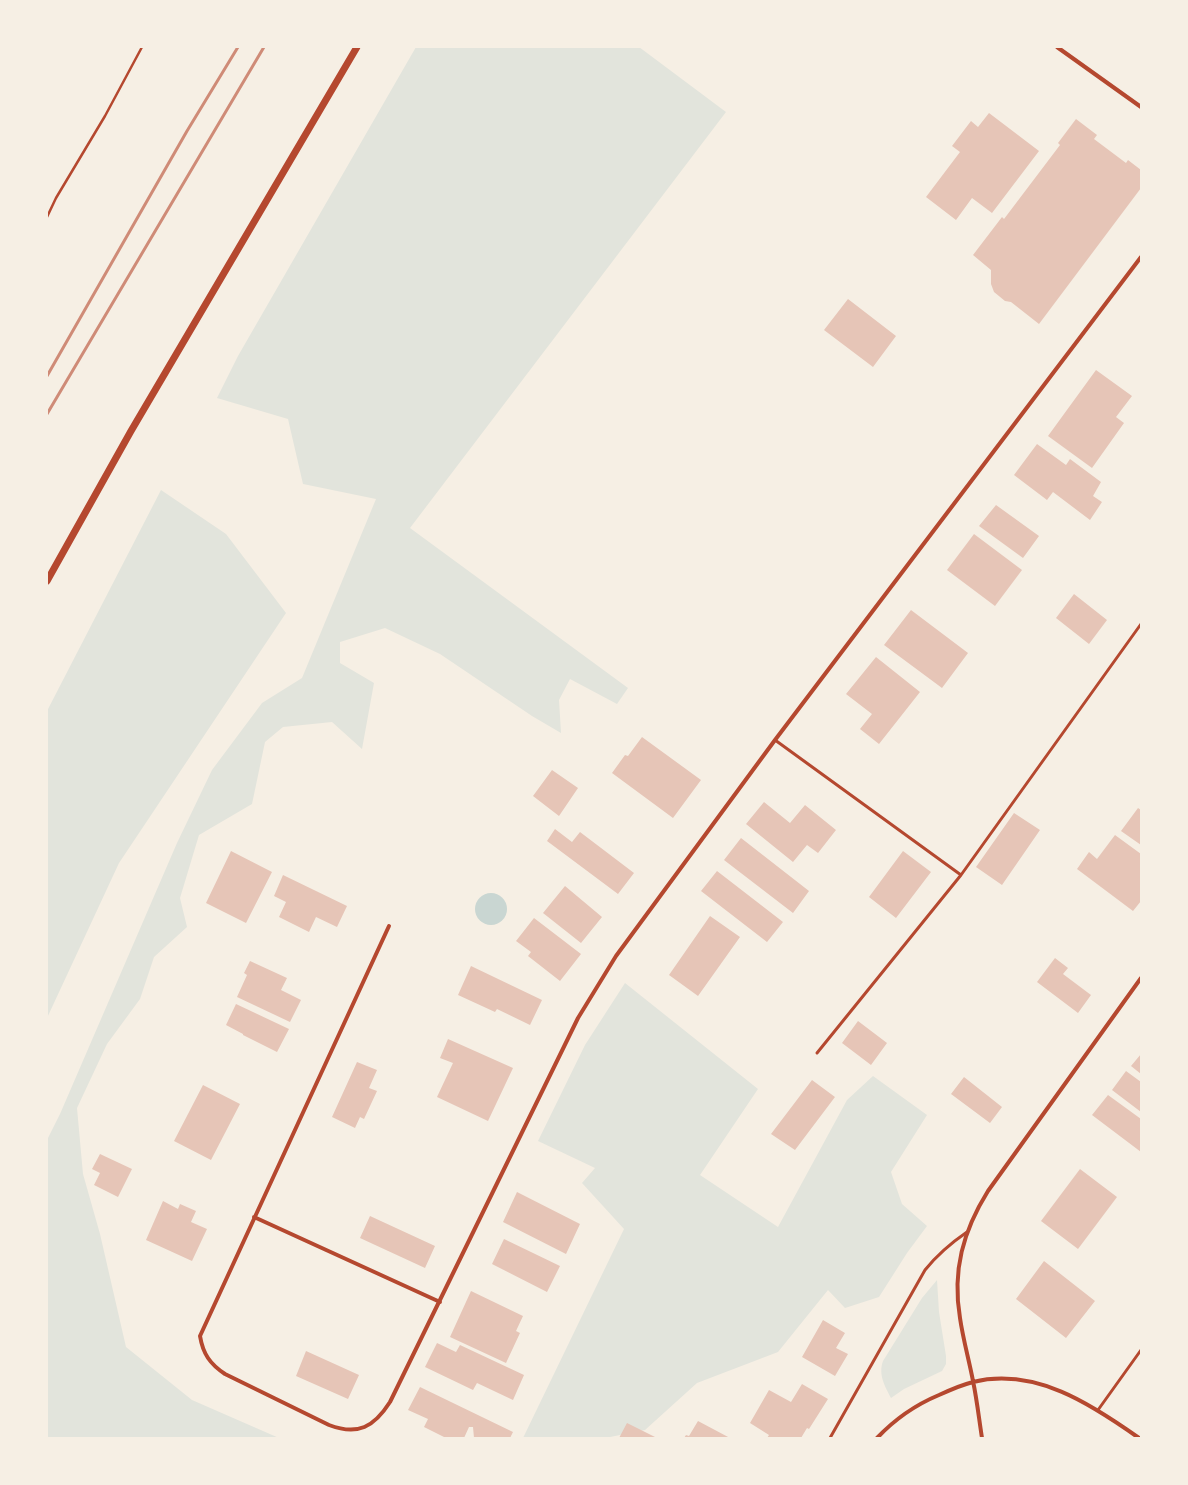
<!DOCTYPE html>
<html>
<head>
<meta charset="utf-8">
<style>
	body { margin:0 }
	#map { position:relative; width:1188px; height:1485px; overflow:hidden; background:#f6efe4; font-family:Jost,sans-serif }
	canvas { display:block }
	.frame { position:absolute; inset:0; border:48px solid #f6efe4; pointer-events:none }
</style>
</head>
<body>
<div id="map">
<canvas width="1188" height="1485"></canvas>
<div class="frame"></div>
</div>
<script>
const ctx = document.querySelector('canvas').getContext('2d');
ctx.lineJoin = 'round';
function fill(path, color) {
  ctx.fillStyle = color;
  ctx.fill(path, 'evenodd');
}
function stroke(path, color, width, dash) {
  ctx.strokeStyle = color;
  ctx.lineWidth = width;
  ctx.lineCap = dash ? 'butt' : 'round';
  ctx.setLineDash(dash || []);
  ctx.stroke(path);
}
fill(new Path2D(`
	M 416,47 L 639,47 L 726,112 L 410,528 L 628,688 L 617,704 L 570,679 L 559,700 L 561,733 L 532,716 L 440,654 L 385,628 L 340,642 L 340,663 L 374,683 L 362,749 L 332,722 L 283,727 L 265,742 L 252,804 L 199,835 L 180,898 L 187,927 L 154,957 L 140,999 L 107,1044 L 77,1108 L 83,1174 L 100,1234 L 126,1347 L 192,1400 L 279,1438 L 47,1438 L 47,1140 L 60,1114 L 177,843 L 212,770 L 262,703 L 302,678 L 376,499 L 303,484 L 288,419 L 217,398 L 238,356 Z
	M 161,490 L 226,534 L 286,613 L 119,863 L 47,1018 L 47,711 Z
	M 625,983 L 758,1089 L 700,1175 L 778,1227 L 847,1100 L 873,1076 L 927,1115 L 891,1172 L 902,1204 L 927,1226 L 907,1253 L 879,1297 L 845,1308 L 828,1290 L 778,1352 L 697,1383 L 645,1430 L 605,1438 L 523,1438 L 624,1229 L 582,1183 L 595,1168 L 538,1141 L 585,1045 Z
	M 937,1280 L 939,1312 L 946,1356 L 946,1364 L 942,1371 L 904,1389 L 891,1398 C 885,1386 878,1375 883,1361 L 922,1298 Z`), '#e2e4dc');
fill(new Path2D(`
	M475 909a16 16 0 1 1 32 0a16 16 0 1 1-32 0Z`), '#c9d6d2');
fill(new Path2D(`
	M 989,113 L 1039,151 L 992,213 L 972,198 L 956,220 L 926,197 L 960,152 L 952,146 L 971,121 L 978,127 Z
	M 1076,119 L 1097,135 L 1094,139 L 1126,163 L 1128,160 L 1141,170 L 1141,188 L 1039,324 L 1011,302 L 1005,301 L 994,292 L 991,284 L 991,270 L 973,255 L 1002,217 L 1004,219 L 1060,145 L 1058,143 Z
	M 848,299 L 896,336 L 873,367 L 824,330 Z
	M 1096,370 L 1132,396 L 1116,417 L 1124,423 L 1092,468 L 1048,436 Z
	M 1037,444 L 1066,465 L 1070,459 L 1101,482 L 1093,496 L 1102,502 L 1090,520 L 1053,492 L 1047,500 L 1014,475 Z
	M 996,505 L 1039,536 L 1023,558 L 979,526 Z
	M 974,534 L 1022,570 L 995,606 L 947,570 Z
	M 1074,594 L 1107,620 L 1089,644 L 1056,618 Z
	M 911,610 L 968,653 L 942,688 L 884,645 Z
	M 876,657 L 920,692 L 879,744 L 860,729 L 872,714 L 846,694 Z
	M 642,737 L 701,780 L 673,818 L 612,773 L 625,755 L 628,756 Z
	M 552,770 L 578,788 L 559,816 L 533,796 Z
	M 764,802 L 790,823 L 805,805 L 836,830 L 818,853 L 807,845 L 793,862 L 746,824 Z
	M 1138,808 L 1141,810 L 1141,845 L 1121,831 Z
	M 1014,813 L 1040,830 L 1002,885 L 976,867 Z
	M 555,829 L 572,842 L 580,832 L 634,873 L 618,894 L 547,841 Z
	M 1115,835 L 1141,854 L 1141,901 L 1133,911 L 1077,869 L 1089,852 L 1097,859 Z
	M 741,838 L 809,891 L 793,913 L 724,860 Z
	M 231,851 L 272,872 L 246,923 L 206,903 Z
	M 903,851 L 931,872 L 896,918 L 869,897 Z
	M 717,871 L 783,922 L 767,942 L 701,891 Z
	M 283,875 L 347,906 L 337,927 L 316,917 L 309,932 L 279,917 L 286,902 L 274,896 Z
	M 565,886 L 602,917 L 581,943 L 543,913 Z
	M 710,916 L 740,937 L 698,996 L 669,975 Z
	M 534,918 L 581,954 L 560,981 L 528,956 L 531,952 L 516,941 Z
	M 1055,958 L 1068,968 L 1063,974 L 1091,995 L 1078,1013 L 1037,982 Z
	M 250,961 L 287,978 L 281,990 L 301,1000 L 290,1022 L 237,997 L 247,975 L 244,973 Z
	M 471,966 L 542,1000 L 530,1025 L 497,1009 L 495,1012 L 458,995 Z
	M 236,1004 L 289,1029 L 277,1052 L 243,1035 L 243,1034 L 226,1025 Z
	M 858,1021 L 887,1043 L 871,1065 L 842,1043 Z
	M 448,1039 L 513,1068 L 488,1121 L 437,1097 L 453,1063 L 440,1058 Z
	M 1141,1054 L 1141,1074 L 1131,1066 Z
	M 357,1062 L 377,1070 L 369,1088 L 377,1091 L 364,1119 L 360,1117 L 355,1128 L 332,1117 Z
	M 1126,1071 L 1141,1082 L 1141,1112 L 1112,1090 Z
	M 964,1077 L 1002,1107 L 990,1123 L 951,1094 Z
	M 812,1080 L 835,1097 L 795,1150 L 771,1134 Z
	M 203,1085 L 240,1104 L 211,1160 L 174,1141 Z
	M 1108,1095 L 1141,1119 L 1141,1152 L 1092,1115 Z
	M 100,1154 L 132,1169 L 118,1197 L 94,1185 L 100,1173 L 92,1169 Z
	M 1080,1169 L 1117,1197 L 1078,1249 L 1041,1221 Z
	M 517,1192 L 580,1224 L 566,1254 L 503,1222 Z
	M 163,1201 L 178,1209 L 180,1204 L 196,1211 L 191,1222 L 207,1229 L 192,1261 L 146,1240 Z
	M 370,1216 L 435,1246 L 425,1268 L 360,1238 Z
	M 504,1239 L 560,1266 L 547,1292 L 492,1264 Z
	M 1044,1261 L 1095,1301 L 1066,1338 L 1016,1299 Z
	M 471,1291 L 523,1316 L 516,1331 L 520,1333 L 506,1363 L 450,1337 Z
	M 823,1320 L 845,1333 L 836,1348 L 848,1354 L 835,1376 L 802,1357 Z
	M 437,1343 L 456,1352 L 460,1345 L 524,1375 L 513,1400 L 477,1383 L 473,1390 L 425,1367 Z
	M 306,1351 L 359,1375 L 348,1399 L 296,1376 Z
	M 802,1384 L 828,1399 L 809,1429 L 807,1428 L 801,1438 L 767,1438 L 769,1435 L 750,1423 L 769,1390 L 791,1402 Z
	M 420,1387 L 513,1432 L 510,1438 L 474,1438 L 473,1427 L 469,1427 L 464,1438 L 446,1438 L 424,1427 L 428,1419 L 408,1410 Z
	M 698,1421 L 730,1438 L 684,1438 L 686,1435 L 689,1436 Z
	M 627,1423 L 657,1438 L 619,1438 Z`), '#e6c5b7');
stroke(new Path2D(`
	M 47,217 L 56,198 L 105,116 L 142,47`), '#b5482f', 2.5);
stroke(new Path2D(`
	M 775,740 L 961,875
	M 817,1053 L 961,875 L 1141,624
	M 1098,1410 L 1141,1350
	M 830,1438 L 925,1270 C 937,1255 951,1243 967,1232`), '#b5482f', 3);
stroke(new Path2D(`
	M 1057,47 L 1141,107
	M 389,926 L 200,1336 C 203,1354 210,1364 225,1374 L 329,1425 C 358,1436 374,1427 390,1402 L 578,1018 L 616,956 L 775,740 L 1141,257
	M 254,1217 L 440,1302
	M 877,1438 C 895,1419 915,1405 939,1395 C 950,1390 961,1385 973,1382 C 1035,1367 1091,1404 1139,1438
	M 982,1438 C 979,1419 977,1400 973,1381 C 969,1360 963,1339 960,1318 C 952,1271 963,1231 988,1191 L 1141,978`), '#b5482f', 4);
stroke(new Path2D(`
	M 47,581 L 131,431 L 357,47`), '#b5482f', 7);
stroke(new Path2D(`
	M 47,376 L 187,131 L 238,47
	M 47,414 L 264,47`), '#cf8b77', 3);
</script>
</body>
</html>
